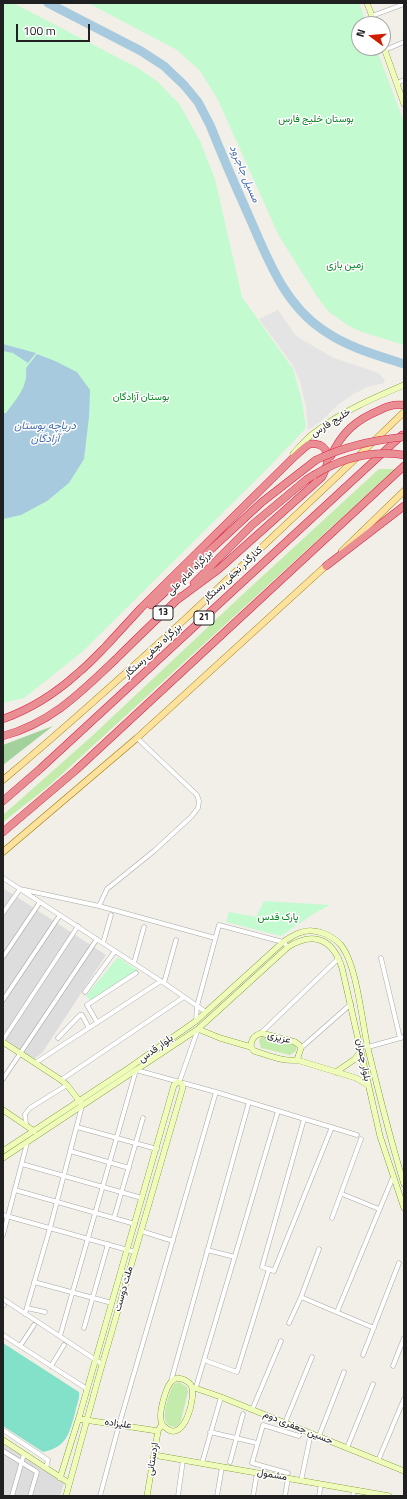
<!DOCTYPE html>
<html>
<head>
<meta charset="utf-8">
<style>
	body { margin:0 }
	#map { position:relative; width:407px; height:1499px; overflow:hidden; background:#f1efe7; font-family:"Titillium Web",sans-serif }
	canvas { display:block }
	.frame { position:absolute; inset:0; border:4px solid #202020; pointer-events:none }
	.north { position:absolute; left:351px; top:16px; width:40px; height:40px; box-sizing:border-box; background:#fff; border:1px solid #a6a6a6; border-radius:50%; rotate:286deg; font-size:11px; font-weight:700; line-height:16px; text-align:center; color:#202020 }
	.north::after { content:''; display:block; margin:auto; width:14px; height:18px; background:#d01c00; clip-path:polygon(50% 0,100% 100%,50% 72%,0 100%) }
	.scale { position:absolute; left:16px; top:24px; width:74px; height:18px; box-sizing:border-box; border:2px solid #202020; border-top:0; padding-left:5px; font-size:12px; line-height:14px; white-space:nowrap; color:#202020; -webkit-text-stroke:3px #fff; paint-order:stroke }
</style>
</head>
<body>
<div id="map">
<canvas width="407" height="1499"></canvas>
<div class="frame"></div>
<div class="north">N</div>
<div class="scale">100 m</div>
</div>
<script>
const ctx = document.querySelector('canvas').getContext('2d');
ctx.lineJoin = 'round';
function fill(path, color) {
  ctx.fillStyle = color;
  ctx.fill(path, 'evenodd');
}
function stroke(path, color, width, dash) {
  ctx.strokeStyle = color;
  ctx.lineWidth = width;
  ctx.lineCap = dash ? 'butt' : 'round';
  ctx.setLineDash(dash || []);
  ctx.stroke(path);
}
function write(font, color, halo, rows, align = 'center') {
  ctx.font = font + ' "Titillium Web",Vazirmatn,sans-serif';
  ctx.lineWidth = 3;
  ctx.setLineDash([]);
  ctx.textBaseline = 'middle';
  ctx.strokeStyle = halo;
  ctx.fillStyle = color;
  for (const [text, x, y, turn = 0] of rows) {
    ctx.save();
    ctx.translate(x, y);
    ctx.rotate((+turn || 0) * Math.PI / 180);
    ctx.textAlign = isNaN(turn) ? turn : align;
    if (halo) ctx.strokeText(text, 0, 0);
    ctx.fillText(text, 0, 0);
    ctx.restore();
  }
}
fill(new Path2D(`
	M 3,888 L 106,955 L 42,1053 L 34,1059 L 3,1038 Z
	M 3,1444 L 64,1483 L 60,1496 L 3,1496 Z`), '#dedddd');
fill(new Path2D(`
	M 379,469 L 395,469 L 50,785 L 3,822 L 3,815 L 91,737 L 241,596 Z
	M 267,1035 L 296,1046 L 296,1051 L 290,1055 L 261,1048 L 259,1041 L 260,1038 Z
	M 179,1382 L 187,1387 L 188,1392 L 180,1424 C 177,1426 175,1428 171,1426 C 158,1423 169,1395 172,1387 L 174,1384 Z`), '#c3ebac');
fill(new Path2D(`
	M 53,726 L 3,765 L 3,745 Z`), '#a3d19b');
fill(new Path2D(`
	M 3,3 L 13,3 L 138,68 L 158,82 L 180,105 L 200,141 L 215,179 L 242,297 L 293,369 L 302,401 L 306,428 L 269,467 L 82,652 L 24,698 L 3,703 Z
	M 88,3 L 359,3 L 367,24 L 359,24 L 359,48 L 376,48 L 404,122 L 404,345 L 359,331 L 349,326 L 329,312 L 318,298 L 279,236 L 217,98 L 200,71 L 177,50 Z
	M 264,901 L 330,905 L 313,914 L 281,936 L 226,922 L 229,912 L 256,917 Z
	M 118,957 L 137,970 L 91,1001 L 86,996 Z`), '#c4fad0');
fill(new Path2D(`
	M 3,1343 L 79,1392 C 80,1399 76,1406 75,1413 C 69,1434 67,1447 43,1452 L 3,1426 Z`), '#84e1c9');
fill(new Path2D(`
	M 278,310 L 296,336 L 334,358 L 376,372 L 380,374 L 385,381 L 384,383 L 367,387 L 354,394 L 340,403 L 321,421 L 308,430 L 306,407 L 300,381 L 292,364 L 259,319 Z`), '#e4e4e4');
fill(new Path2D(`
	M 3,344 L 36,353 L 28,363 L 13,353 L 3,351 Z
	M 37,354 L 55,361 L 77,372 L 90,390 L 89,417 L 84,459 L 69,483 L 47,501 L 21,515 L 3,519 L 3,413 L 6,413 C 17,398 28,387 26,368 Z`), '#a7cadf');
stroke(new Path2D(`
	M 48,3 L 141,51 L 164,66 L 184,85 L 198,102 L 210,125 C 222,155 235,185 248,214 C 267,257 283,303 323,330 C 347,347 376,355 404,364`), '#a7cadf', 9);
const street = new Path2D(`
	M 372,16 L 404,4
	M 385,50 L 404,42
	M 397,83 L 404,80
	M 3,878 L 164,983 L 206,1012
	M 99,906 L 107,889 L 154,851 L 191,817 L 198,808 L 199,801 L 197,795 L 137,738
	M 3,913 L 20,889 L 99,906 L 215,938
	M 103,943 L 111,915
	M 3,957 L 40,902
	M 381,958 L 400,1038
	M 134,963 L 144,927
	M 164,983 L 176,940
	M 85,992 L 115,951
	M 3,1000 L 60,915
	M 196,1021 L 197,1006 L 219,925 L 283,942 L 288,947
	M 97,1022 L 87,1005 L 136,973
	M 261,1033 L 339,958
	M 58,1038 L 80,1015 L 82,1015 L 89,1028
	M 3,1040 L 78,926
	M 368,1047 L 404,1037
	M 301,1048 L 351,1004
	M 35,1063 L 161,981
	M 3,1079 L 97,939
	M 61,1080 L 184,997
	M 179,1083 L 198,1029
	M 304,1119 L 262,1267 L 274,1271 L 332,1127
	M 26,1125 L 25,1114 L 30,1108 L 67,1085
	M 77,1127 L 157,1149
	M 70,1151 L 129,1168
	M 22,1164 L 142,1198
	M 15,1190 L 135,1224
	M 342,1194 L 379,1209
	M 3,1215 L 135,1252
	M 114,1218 L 143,1118
	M 332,1218 L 361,1139
	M 141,1231 L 173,1241
	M 3,1235 L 27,1143
	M 207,1250 L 235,1257
	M 34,1282 L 112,1303
	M 301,1297 L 374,1328
	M 3,1299 L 102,1364
	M 3,1306 L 4,1305
	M 27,1308 L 45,1312
	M 337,1312 L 393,1177
	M 25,1314 L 50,1228 L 82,1106
	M 289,1323 L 301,1297 L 319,1249
	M 84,1328 L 108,1244
	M 3,1335 L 87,1389
	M 60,1336 L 136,1070 L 216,1092 L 357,1135
	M 20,1346 L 34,1325
	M 363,1355 L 399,1263
	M 204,1360 L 237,1372 L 269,1269
	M 51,1366 L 64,1345
	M 393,1366 L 404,1338
	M 171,1381 L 249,1102
	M 196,1387 L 278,1111
	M 252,1410 L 281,1341
	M 285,1423 L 312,1357
	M 3,1430 L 48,1460 L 46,1468
	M 210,1432 L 257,1443
	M 319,1436 L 344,1372
	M 347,1448 L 373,1384
	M 3,1451 L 37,1472 L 30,1496
	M 378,1461 L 404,1399
	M 230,1462 L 243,1414
	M 202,1463 L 221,1397
	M 288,1473 L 252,1463 L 263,1425 L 299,1436
	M 301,1481 L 311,1433
	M 12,1496 L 24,1454
	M 100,1496 L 119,1425 L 216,1092
	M 178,1496 L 183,1460
	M 217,1496 L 222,1467
	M 253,1496 L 257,1473
	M 285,1496 L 288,1478
	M 319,1496 L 321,1484
	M 353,1496 L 354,1490`);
const secondary = new Path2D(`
	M 367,3 L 375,24
	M 383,45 L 404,104
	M 293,454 C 301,445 308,436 318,430 C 343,411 376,397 404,385
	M 198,1029 L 220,1038 L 251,1047
	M 3,1042 L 61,1080 L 67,1085 L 81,1103
	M 297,1060 L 301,1048 L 299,1045 L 295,1042 L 261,1033 C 254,1036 251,1039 251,1047 L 254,1051 C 268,1055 283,1062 297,1060 L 356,1078 L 368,1085
	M 336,1072 L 355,1059 L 361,1051
	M 3,1110 L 34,1131
	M 3,1151 L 129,1068 L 196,1021 L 283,942 C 288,939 293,935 299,933 C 313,927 330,934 340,944 C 357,963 362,1023 368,1049 C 379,1094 390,1139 404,1184
	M 3,1158 L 198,1029 L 288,947 C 314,931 333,939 342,968 L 380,1136 L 404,1208
	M 177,1378 C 183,1379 187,1380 191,1385 C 197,1396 184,1444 166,1428 C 163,1426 161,1423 161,1420 C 159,1412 166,1386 172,1381 C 173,1380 175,1379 177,1378 Z
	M 192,1387 L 221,1397 L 404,1471
	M 79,1419 L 158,1431
	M 3,1440 L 69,1483
	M 154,1455 L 389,1496
	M 60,1478 L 80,1414 L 174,1085 L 178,1082
	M 66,1496 L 100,1372 L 183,1087 L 181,1083
	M 147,1496 L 158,1431 L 162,1424`);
const primary = new Path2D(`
	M 342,551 L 404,491
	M 3,780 C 65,728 125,674 184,620 C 258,551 332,482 404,412
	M 3,852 L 137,738 L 329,563`);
const highway = new Path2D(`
	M 331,456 C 342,432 356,420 380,410 C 387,406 396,404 404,405
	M 326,566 L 404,506
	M 194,583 L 252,525 L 306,480 L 314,475
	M 151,605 L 262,502 L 316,460
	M 106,646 L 141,608 L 295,456 C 299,453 305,446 310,444 C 314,443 317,444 320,445 C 332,451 327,468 322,477 L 219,569 L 177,600
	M 3,719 C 31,709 56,693 78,673 C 89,664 99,653 109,643
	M 3,736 C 51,723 80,693 116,659 C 137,638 158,618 180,597
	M 3,801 L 40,769 L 402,435
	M 3,832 L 76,770 L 404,466`);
stroke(street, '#a7a7a7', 5);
stroke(secondary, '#5e7b03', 6);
stroke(primary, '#9c7e00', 7);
stroke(highway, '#de244b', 8);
stroke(street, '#fff', 4);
stroke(secondary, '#effbbb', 5.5);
stroke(primary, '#fde19f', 6);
stroke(highway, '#e98e92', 7);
const highwayBridge = new Path2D(`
	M 316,460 C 345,446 372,440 404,437
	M 314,475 C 342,458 371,450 404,455`);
stroke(highwayBridge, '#de244b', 8, []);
stroke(highwayBridge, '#e98e92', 7);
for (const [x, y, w] of [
	[163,613,20],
	[204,618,20]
]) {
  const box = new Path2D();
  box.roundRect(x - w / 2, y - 7, w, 14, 3);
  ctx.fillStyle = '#fff';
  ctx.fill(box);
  stroke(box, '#202020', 1);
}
write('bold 9px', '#202020', null, [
	["13",163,613],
	["21",204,618]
]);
write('10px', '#0a8224', '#fff', [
	["بوستان خلیج فارس",316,120],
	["زمین بازی",345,266],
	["بوستان آزادگان",141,398],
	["پارک قدس",278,918]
]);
write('10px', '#202020', '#fff', [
	["خلیج فارس",331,423,-32],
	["بزرگراه امام علی",190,573,-45],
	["کنارگذر نجفی رستگار",233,575,-43],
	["بزرگراه نجفی رستگار",153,651,-43],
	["عزیزی",279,1038,15],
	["بلوار قدس",156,1049,-36],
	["بلوار چمران",363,1060,79],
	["ملت دوست",124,1289,-74],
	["علیزاده",118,1424,8],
	["حسین جعفری دوم",298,1428,22],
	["اردستانی",153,1459,-81],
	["مشمول",272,1475,10]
]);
write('italic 11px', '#4a70b2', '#fff', [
	["مسیل جاجرود",244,174,67],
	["دریاچه بوستان",45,426],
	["آزادگان",45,439]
]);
</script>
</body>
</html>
